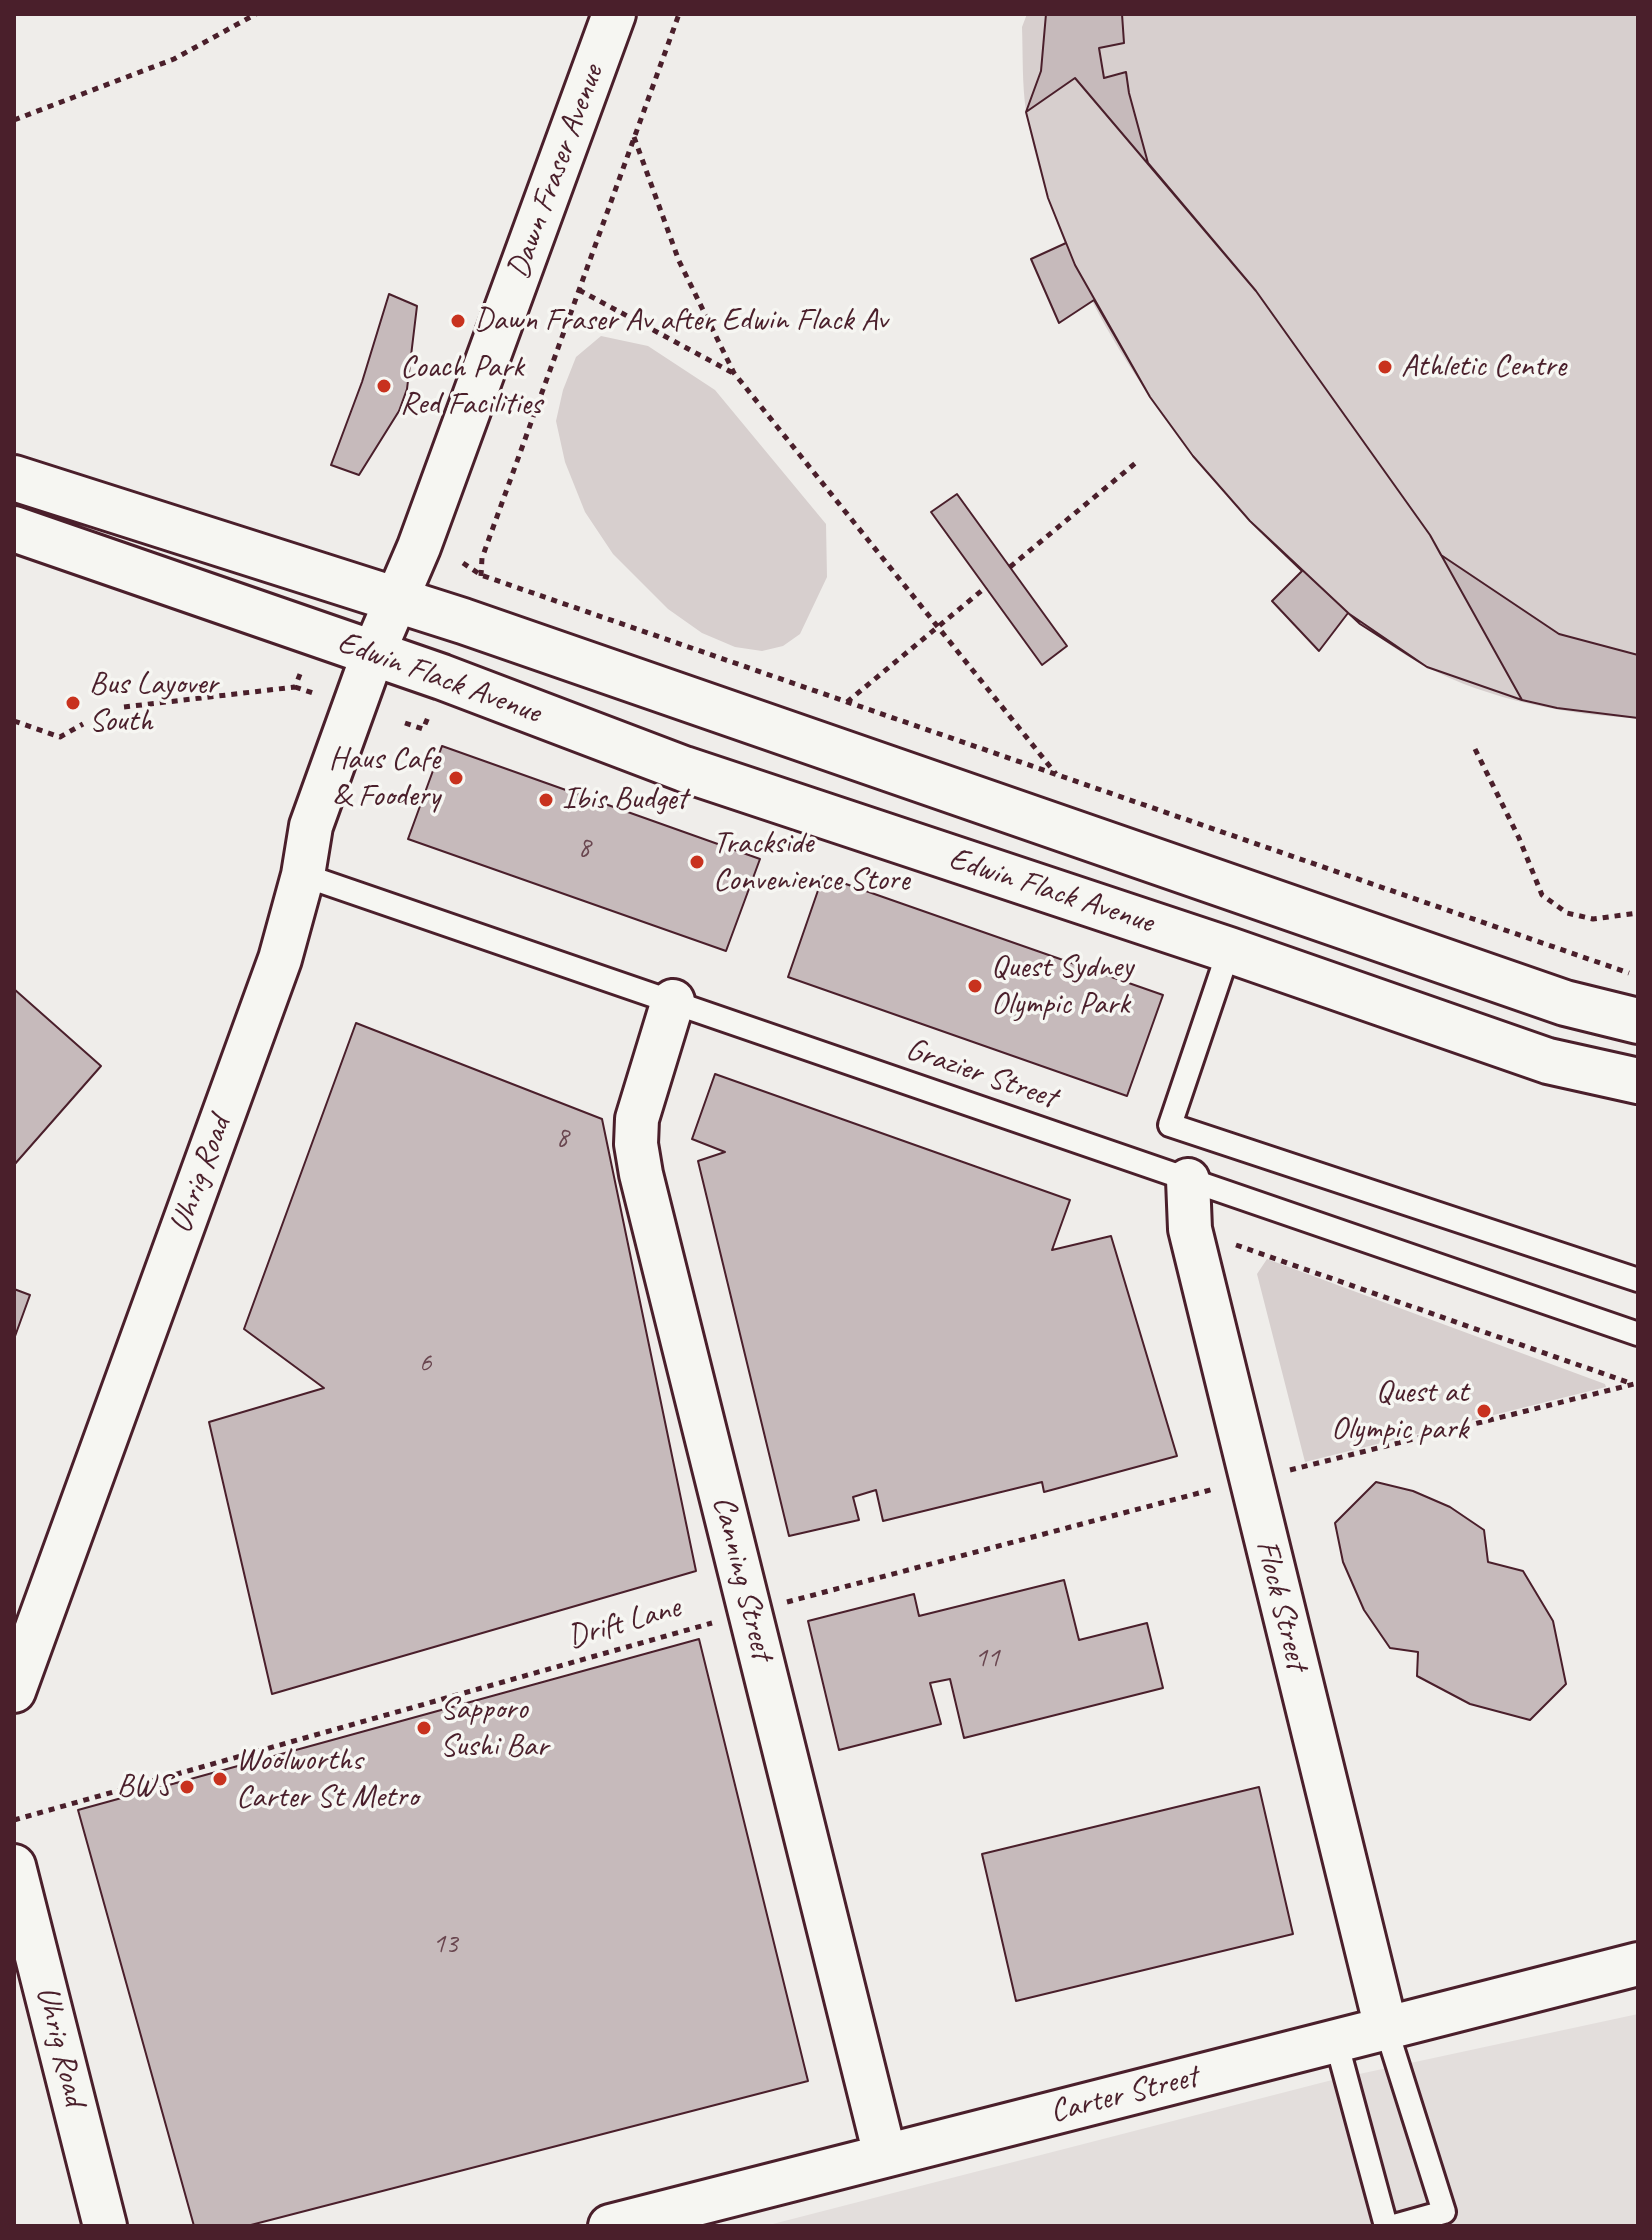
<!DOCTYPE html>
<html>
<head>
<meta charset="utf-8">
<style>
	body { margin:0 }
	#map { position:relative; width:1652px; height:2240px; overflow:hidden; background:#efedea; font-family:Caveat,sans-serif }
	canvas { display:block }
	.frame { position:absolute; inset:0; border:16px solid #4a1f2b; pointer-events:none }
</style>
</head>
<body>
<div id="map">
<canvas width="1652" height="2240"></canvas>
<div class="frame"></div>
</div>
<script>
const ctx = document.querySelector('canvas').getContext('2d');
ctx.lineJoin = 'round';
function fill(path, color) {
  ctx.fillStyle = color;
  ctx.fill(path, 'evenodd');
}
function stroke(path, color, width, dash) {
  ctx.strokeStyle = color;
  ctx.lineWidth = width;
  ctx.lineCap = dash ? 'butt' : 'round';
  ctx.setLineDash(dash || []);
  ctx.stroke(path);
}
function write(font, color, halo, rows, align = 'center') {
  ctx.font = font + ' Caveat,sans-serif';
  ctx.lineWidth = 7;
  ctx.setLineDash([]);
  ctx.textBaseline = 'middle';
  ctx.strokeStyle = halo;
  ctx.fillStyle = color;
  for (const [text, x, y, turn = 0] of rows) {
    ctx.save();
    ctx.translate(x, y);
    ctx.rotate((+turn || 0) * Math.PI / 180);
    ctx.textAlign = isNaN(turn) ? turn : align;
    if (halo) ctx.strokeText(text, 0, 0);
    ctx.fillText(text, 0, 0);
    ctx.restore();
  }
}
fill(new Path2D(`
	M 1638,2014 L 1638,2226 L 765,2226 L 1336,2079 Z`), '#e3dedc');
fill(new Path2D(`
	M 1027,14 L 1638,14 L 1638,718 C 1571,716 1486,699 1427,667 C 1377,641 1334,602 1294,563 C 1189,462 1096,340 1049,200 C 1040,172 1031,140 1026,111 C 1022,84 1023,55 1022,27 Z
	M 601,336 L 648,346 L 715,390 L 826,524 L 827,577 L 800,634 L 783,646 L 762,651 L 735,647 L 702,633 L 668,609 L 613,554 L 585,512 L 565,462 L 556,421 L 563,390 L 576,357 Z
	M 1267,1259 L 1605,1384 L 1606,1387 L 1305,1462 L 1257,1274 Z`), '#d7cfce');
const building = new Path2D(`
	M 1046,14 L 1122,14 L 1124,43 L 1099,48 L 1104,78 L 1126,72 L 1129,93 L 1148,163 L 1256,291 L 1430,535 L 1441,555 L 1559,634 L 1638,655 L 1638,718 L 1557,708 L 1522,700 L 1427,667 L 1348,613 L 1319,651 L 1272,601 L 1302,571 L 1250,521 L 1193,456 L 1150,397 L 1094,300 L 1059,323 L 1031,259 L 1066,243 L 1048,198 L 1026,112 L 1041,71 Z
	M 1075,78 L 1256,291 L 1430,535 L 1522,700 L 1427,667 L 1360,624 L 1250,521 L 1193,456 L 1150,397 L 1075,265 L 1048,198 L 1026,112 Z
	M 389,294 L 417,306 L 407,389 L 399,411 L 359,475 L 331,465 L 362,382 Z
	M 957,494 L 1067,646 L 1042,665 L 931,512 Z
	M 442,746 L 760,859 L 726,951 L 408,839 Z
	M 823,876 L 1163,995 L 1127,1096 L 788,977 Z
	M 14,989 L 101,1066 L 14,1165 Z
	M 356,1023 L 602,1119 L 696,1571 L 272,1694 L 209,1422 L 324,1388 L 244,1329 Z
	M 715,1074 L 1070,1200 L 1052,1250 L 1111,1236 L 1177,1456 L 1044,1492 L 1042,1482 L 883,1521 L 876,1490 L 853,1497 L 859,1520 L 789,1536 L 698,1161 L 725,1152 L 692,1139 Z
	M 14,1289 L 30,1295 L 14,1339 Z
	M 1376,1482 L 1413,1491 L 1450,1507 L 1484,1530 L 1488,1562 L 1523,1571 L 1553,1621 L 1566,1684 L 1530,1720 L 1470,1704 L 1417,1676 L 1418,1652 L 1390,1648 L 1364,1610 L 1343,1562 L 1335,1523 Z
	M 1064,1580 L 1079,1640 L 1147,1623 L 1163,1688 L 964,1738 L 950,1679 L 930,1683 L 941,1724 L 839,1750 L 808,1621 L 914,1594 L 919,1616 Z
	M 699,1639 L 808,2081 L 247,2226 L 194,2226 L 78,1810 Z
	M 1259,1787 L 1293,1934 L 1016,2001 L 982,1854 Z`);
fill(building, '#c6babb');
stroke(building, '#4a1f2b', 2);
const lane = new Path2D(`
	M 303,875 L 1638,1334
	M 1229,950 L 1170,1125 L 1638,1280
	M 1386,2028 L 1444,2212 L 1394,2226
	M 1336,2041 L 1386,2226`);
const street = new Path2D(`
	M 673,1001 L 637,1119 L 636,1144 L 641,1174 L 885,2155
	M 1188,1180 L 1190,1229 L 1386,2028
	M 14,1691 L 280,959 L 303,875 L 311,826 L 373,654 L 419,547 L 614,14
	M 14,1866 L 105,2226
	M 610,2226 L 1638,1964`);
const secondary = new Path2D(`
	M 14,478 L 463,621 L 1565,1003 L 1638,1021
	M 14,529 L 442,677 L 684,769 L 1229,950 L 1548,1061 L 1638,1081`);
stroke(lane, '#4a1f2b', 28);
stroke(street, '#4a1f2b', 48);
stroke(secondary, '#4a1f2b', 50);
stroke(new Path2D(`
	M 14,120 L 174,59 L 256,14
	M 634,137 L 679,261 L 734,373 L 1056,774
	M 579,290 L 733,373
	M 463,563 L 481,575 L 1629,973
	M 1010,567 L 1138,461
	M 481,576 L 482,558 L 679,14
	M 295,687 L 316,694
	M 847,702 L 986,587
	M 124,707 L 295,687 L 302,669
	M 14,721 L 60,737 L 83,724
	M 405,723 L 423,729 L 429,715
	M 1475,749 L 1519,838 L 1542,895 L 1567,913 L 1593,919 L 1638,913
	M 1236,1245 L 1630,1383
	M 1290,1470 L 1638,1383
	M 787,1602 L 1214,1489
	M 14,1820 L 712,1623`), '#4a1f2b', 5, [6, 6]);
stroke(lane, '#f6f6f2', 22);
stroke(street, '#f6f6f2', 42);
stroke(secondary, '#f6f6f2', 44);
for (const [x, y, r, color] of [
	[458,321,8,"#c8321e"],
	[1385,367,8,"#c8321e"],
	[384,386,8,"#c8321e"],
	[73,703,8,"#c8321e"],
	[456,778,8,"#c8321e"],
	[546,800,8,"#c8321e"],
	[697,862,8,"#c8321e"],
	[975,986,8,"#c8321e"],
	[1484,1411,8,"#c8321e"],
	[424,1728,8,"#c8321e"],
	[220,1779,8,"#c8321e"],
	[187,1787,8,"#c8321e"]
]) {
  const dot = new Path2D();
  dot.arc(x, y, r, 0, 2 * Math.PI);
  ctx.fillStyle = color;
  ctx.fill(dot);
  stroke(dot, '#f6f6f2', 3);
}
write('28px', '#69464f', null, [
	["8",584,849],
	["8",562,1139],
	["6",425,1364],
	["11",987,1659],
	["13",445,1945]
]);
write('32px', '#4a1f2b', '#f6f6f2', [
	["Dawn Fraser Avenue",556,172,-70],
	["Edwin Flack Avenue",439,678,20],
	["Edwin Flack Avenue",1051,891,18],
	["Grazier Street",981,1074,19],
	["Uhrig Road",201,1175,-70],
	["Canning Street",742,1578,76],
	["Flock Street",1281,1605,76],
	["Drift Lane",624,1623,-16],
	["Uhrig Road",60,2046,76],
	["Carter Street",1124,2095,-14]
]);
write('32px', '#4a1f2b', '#f6f6f2', [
	["Dawn Fraser Av after Edwin Flack Av",474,321],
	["Athletic Centre",1401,367],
	["Coach Park",400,368],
	["Red Facilities",400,405],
	["Bus Layover",89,685],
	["South",89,722],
	["Haus Cafe",440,760,"right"],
	["& Foodery",440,797,"right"],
	["Ibis Budget",562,800],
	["Trackside",713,844],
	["Convenience Store",713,881],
	["Quest Sydney",991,968],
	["Olympic Park",991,1005],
	["Quest at",1468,1393,"right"],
	["Olympic park",1468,1430,"right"],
	["Sapporo",440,1710],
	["Sushi Bar",440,1747],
	["Woolworths",236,1761],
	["Carter St Metro",236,1798],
	["BWS",171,1787,"right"]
], 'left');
</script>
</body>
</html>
